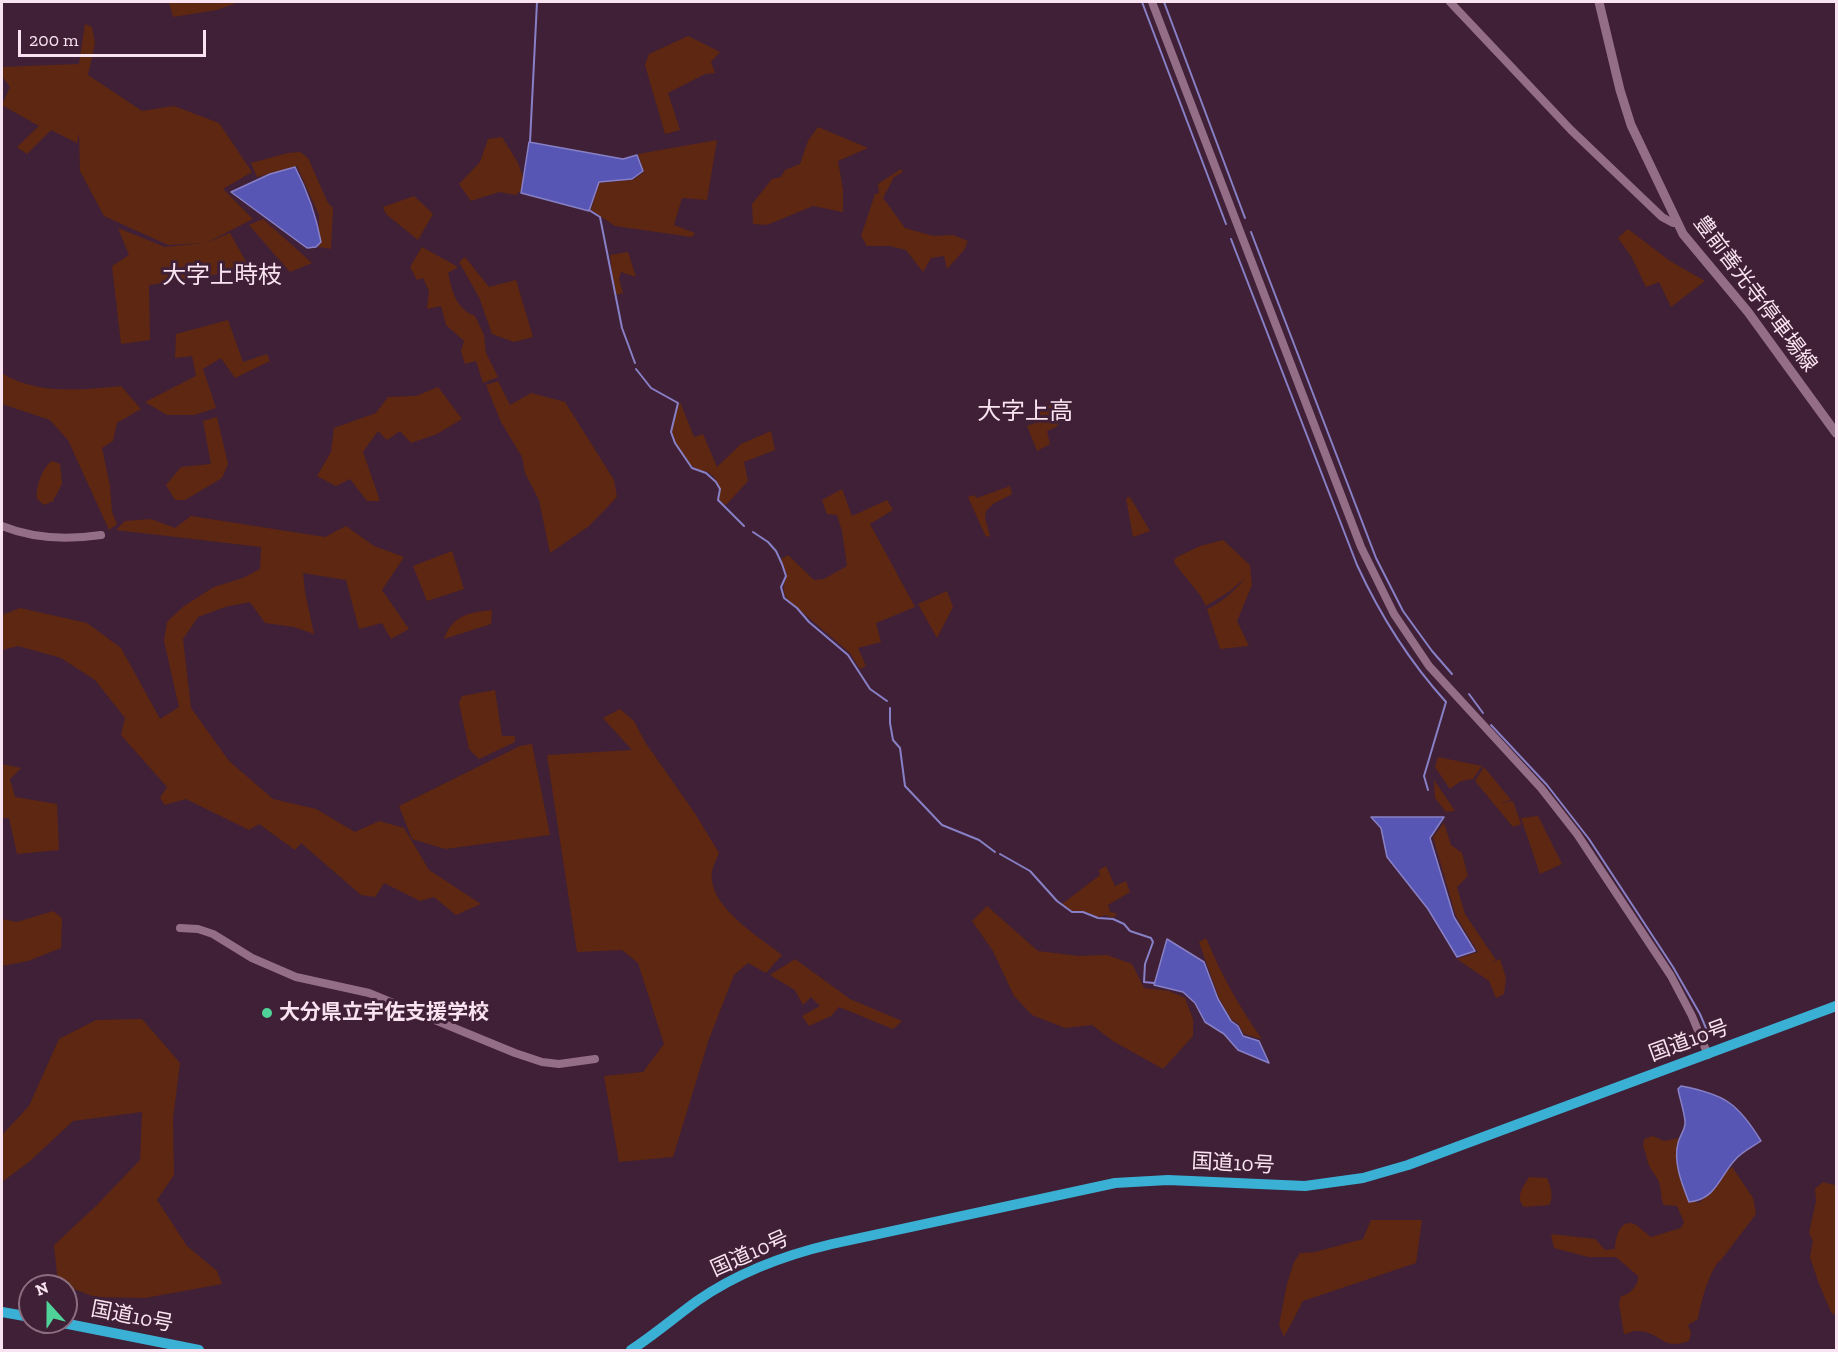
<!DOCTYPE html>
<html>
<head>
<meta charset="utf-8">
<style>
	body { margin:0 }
	#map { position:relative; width:1838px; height:1352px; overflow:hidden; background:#402036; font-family:"Zilla Slab",serif }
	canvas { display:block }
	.frame { position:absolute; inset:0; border:3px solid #f9e3f0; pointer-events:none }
	.north { position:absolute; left:18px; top:1274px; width:60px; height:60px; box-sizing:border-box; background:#402036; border:2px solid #8a6e80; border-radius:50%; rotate:339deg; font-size:16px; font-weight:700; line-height:24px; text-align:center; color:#f9e3f0 }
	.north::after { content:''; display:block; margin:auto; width:21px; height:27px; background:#4fd399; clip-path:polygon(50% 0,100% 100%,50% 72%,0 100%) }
	.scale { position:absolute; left:18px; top:30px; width:188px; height:27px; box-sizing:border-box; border:3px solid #f9e3f0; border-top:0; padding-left:8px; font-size:18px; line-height:21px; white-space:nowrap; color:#f9e3f0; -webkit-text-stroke:4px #402036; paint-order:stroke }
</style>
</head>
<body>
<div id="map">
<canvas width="1838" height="1352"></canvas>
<div class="frame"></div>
<div class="north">N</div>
<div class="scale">200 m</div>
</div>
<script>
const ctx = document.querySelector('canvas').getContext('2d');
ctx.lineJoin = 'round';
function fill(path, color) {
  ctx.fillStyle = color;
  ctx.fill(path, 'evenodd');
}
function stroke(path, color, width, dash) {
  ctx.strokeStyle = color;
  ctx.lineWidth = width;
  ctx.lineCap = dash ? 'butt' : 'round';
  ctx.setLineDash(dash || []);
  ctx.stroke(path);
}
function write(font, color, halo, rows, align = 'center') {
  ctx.font = font + ' "Zilla Slab","Noto Sans JP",serif';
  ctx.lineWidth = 6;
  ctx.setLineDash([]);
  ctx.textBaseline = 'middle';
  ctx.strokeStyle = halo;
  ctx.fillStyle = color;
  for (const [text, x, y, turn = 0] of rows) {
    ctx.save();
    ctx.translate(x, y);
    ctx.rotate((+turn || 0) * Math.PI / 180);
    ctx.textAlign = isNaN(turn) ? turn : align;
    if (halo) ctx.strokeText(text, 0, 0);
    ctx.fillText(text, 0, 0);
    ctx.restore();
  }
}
fill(new Path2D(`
	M 169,2 L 239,2 L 217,10 L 173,17 Z
	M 85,24 L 92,27 L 95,43 L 88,75 L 142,111 L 174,106 L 219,123 L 252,172 L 223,189 L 253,219 L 206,243 L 230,233 L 250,269 L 149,285 L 150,340 L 121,344 L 112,266 L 129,255 L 118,228 L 165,247 L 204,243 L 168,245 L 104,216 L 80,171 L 79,133 L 77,143 L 51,130 L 27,154 L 17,147 L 39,126 L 2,105 L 10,87 L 2,76 L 2,67 L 79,64 Z
	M 688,36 L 720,52 L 711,62 L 715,73 L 705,74 L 668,93 L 680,130 L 665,134 L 645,65 L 649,54 Z
	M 818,127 L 868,148 L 838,161 L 843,190 L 843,212 L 813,206 L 767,225 L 753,224 L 752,204 L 772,179 L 781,177 L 785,170 L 800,164 L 808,141 Z
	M 502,137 L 518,163 L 526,185 L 516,195 L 499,192 L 471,201 L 459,184 L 480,162 L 488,139 Z
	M 717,140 L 707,200 L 682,198 L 674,225 L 695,233 L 692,237 L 615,226 L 591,210 L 599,183 L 633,180 L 644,172 L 638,154 Z
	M 300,152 L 308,158 L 328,203 L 333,208 L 331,249 L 319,247 L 319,215 L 297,166 L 257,177 L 251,163 L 288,153 Z
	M 901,169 L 903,172 L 894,177 L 883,198 L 905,228 L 933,236 L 953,235 L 968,241 L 964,250 L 947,269 L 944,256 L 931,258 L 923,272 L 906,250 L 890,246 L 867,246 L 861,236 L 875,194 L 879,193 L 878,184 Z
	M 414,196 L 433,214 L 418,240 L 386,214 L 383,207 Z
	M 263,219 L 312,263 L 290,272 L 249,225 Z
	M 1628,229 L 1670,261 L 1705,281 L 1671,307 L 1659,282 L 1646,287 L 1631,256 L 1618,238 Z
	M 422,247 L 458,267 L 448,273 C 452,291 456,309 475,316 L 484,335 L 486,353 L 498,377 L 483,383 L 476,361 L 465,364 L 461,351 L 464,341 L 446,325 L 441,306 L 427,309 L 429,291 L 423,278 L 417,280 L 410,267 Z
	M 628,252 L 636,277 L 621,272 L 619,279 L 623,293 L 615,295 L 610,255 Z
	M 465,257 L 489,287 L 516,280 L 533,337 L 514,342 L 492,334 L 479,297 L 459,262 Z
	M 228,320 L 243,362 L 267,354 L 270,361 L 235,378 L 221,358 L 203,369 L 216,408 L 194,415 L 167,415 L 145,402 L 196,376 L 192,356 L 175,358 L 176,334 Z
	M 2,373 C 35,395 83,390 121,386 L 141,409 L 117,423 L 113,441 L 102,448 L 110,486 L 112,512 L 117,524 L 109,530 L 68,440 L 50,420 L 2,404 Z
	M 498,381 L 510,405 L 531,393 L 565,402 L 614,480 L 617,497 L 589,526 L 550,553 L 539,500 L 525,473 L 522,457 L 501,422 L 486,385 Z
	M 438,387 L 462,419 L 437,434 L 411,443 L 400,431 L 387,440 L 378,431 L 363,452 L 380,501 L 367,501 L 350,479 L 336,486 L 317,476 L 331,452 L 334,428 L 376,413 L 388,397 L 416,396 Z
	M 680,402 L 694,437 L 703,434 L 717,467 L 741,444 L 771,431 L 775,450 L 744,462 L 748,481 L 726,505 L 719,500 C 721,489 719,479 708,472 C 703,470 699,472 695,468 C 685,462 671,441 672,429 C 673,420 677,411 680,402 Z
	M 1052,402 L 1058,426 L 1047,431 L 1050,444 L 1037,451 L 1027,426 L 1038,422 L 1035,407 Z
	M 217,417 L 228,464 L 222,478 L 185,500 L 175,500 L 166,485 L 181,467 L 211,464 L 203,421 Z
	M 52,461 L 60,464 L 62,484 L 53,501 L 44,505 L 37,499 C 35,488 43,466 52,461 Z
	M 1010,486 L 1012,494 L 993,504 L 986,511 L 985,518 L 990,536 L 986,537 L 968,497 L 974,495 L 977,498 Z
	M 842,489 L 852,516 L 887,500 L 893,510 L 870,524 L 915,607 L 876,623 L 881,642 L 858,648 L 866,666 L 860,669 L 850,653 L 788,600 C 781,591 784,585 787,575 L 781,559 L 788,555 L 814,580 L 824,579 L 847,566 L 842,531 L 837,515 L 827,514 L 822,500 Z
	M 1130,497 L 1150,531 L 1133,537 L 1126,498 Z
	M 191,516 L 325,537 L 346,526 L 374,546 L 404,557 L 382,590 L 409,629 L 391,639 L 382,623 L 359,629 L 346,580 L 303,573 L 305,592 L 314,634 L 294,627 L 265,623 L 250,602 L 225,607 L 198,617 L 183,639 L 191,708 L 229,761 L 273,799 L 316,809 L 355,832 L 379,821 L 404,828 L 429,870 L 481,904 L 456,915 L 434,897 L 420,901 L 384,883 L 375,897 L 361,895 L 301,843 L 295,850 L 259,824 L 249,830 L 186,799 L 165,805 L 160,798 L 167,787 L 121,735 L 125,718 L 95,680 L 61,658 L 18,646 L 2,650 L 2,615 L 20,608 L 87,623 L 121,648 L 160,719 L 179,707 L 164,641 L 167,622 L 184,606 L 214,587 L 243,578 L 260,569 L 261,547 L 116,530 L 125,521 L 151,519 L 175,528 Z
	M 1223,540 L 1250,565 L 1252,585 L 1237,621 L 1249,646 L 1220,649 L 1207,609 C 1221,603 1236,590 1245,578 L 1230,591 L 1206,606 L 1200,595 L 1175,564 L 1174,560 L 1177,557 L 1200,546 Z
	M 452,551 L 464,589 L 427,601 L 413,566 Z
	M 947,591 L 953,607 L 937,638 L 918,604 Z
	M 492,610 L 491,624 L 444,639 C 452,616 469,612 492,610 Z
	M 495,690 L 502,736 L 515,736 L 515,742 L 479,759 L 469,749 L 459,703 L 462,696 Z
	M 620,709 L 634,721 L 645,742 L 696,815 L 719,853 C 717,859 713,865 712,871 C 707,906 758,936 782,955 L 766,973 L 748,963 L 734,975 L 709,1039 L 673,1157 L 619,1162 L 604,1076 L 643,1072 L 664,1044 L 638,963 L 622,950 L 577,952 L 547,755 L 632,750 L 603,718 Z
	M 532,744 L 550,835 L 445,849 L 412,839 L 399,806 L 520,746 Z
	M 1438,757 L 1482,766 L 1473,779 L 1461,781 L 1450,789 L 1435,767 Z
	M 2,764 L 21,768 L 10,779 L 15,797 L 57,804 L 59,850 L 17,854 L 9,818 L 2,818 Z
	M 1484,767 L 1511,800 L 1499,803 L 1513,801 L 1521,824 L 1513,827 L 1475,781 Z
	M 1434,780 L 1455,811 L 1446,812 L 1435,798 Z
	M 1538,816 L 1562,864 L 1540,874 L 1521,818 Z
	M 1444,823 L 1451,845 L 1462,853 L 1468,876 L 1457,887 L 1465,914 L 1496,960 L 1491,963 L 1500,959 L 1506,978 L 1504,994 L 1496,998 L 1489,981 L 1457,959 L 1478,952 L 1456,916 L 1433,837 Z
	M 1106,866 L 1115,886 L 1126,881 L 1130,892 L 1108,905 L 1110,912 L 1118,914 L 1112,918 L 1106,915 L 1098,917 L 1083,911 L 1072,911 L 1062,904 L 1100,875 L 1099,870 Z
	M 987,906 L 1038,951 L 1079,956 L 1107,955 L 1132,964 L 1144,988 L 1169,991 L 1185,998 L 1193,1019 L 1193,1036 L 1163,1069 L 1113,1041 L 1092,1025 L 1065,1028 L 1032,1015 L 1014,996 L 993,951 L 972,921 Z
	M 53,911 L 62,918 L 61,948 L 28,961 L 2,966 L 2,919 L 17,922 Z
	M 1206,938 C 1221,974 1239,1007 1262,1039 L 1244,1034 L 1238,1023 L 1232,1020 L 1219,998 L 1199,942 Z
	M 795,959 L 850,999 L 902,1021 L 893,1029 L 839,1007 L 831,1016 L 809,1026 L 802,1016 L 820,1006 L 811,997 L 803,1005 L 795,990 L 770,975 Z
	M 142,1019 L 180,1063 L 173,1119 L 174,1175 L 157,1200 L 187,1246 L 217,1271 L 222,1284 L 145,1298 L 95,1297 L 58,1283 L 54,1245 L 95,1207 L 140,1160 L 142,1112 L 73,1121 L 30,1161 L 2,1182 L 2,1135 L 29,1106 L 59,1039 L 96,1020 Z
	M 1653,1136 L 1664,1141 L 1679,1138 L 1683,1183 L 1688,1200 L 1699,1203 C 1712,1192 1718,1176 1732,1167 L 1753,1198 L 1756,1214 L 1721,1260 C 1710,1267 1700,1305 1698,1319 L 1688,1325 L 1691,1333 L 1689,1341 C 1661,1351 1662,1332 1638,1331 C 1632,1330 1629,1334 1624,1334 L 1619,1304 L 1621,1296 C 1630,1295 1639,1285 1638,1276 L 1616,1257 L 1588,1257 L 1554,1248 L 1551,1234 L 1595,1239 L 1605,1250 L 1615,1249 C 1615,1239 1620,1218 1634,1224 C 1639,1226 1645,1233 1651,1237 L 1681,1228 L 1684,1222 L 1677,1206 L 1664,1205 C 1660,1198 1662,1194 1660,1186 C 1659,1178 1652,1173 1649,1165 C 1646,1159 1647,1153 1643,1147 L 1644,1139 Z
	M 1529,1177 L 1547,1178 C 1551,1187 1554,1196 1549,1205 L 1524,1207 C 1515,1197 1523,1187 1529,1177 Z
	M 1823,1182 L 1834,1185 L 1836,1183 L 1836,1316 L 1831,1312 L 1819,1284 L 1810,1257 L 1813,1241 L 1809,1233 L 1816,1201 L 1815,1189 Z
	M 1371,1220 L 1422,1220 L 1416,1263 L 1303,1301 L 1284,1337 L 1279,1325 L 1287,1284 L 1294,1262 L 1300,1253 L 1315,1252 L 1363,1239 Z`), '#5d2711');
const water = new Path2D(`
	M 529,142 L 623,159 L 637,155 L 643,171 L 632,179 L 599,182 L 589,211 L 521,193 Z
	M 295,167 C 308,192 316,215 321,242 L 316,247 L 307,248 L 231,192 L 270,174 Z
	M 1371,817 L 1444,817 L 1430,838 L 1454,917 L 1475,951 L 1457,957 L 1428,909 L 1387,857 L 1381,828 Z
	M 1167,939 L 1204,962 L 1218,999 L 1231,1021 L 1238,1026 L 1243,1036 L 1259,1041 L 1269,1063 L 1238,1050 L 1224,1034 L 1205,1022 L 1195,1003 L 1183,992 L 1154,985 Z
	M 1681,1086 C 1724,1094 1738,1103 1761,1141 C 1752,1147 1740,1153 1734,1161 C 1719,1178 1715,1200 1689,1202 C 1682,1184 1673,1162 1678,1143 C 1680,1135 1686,1129 1685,1121 C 1684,1111 1680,1099 1678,1089 Z`);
fill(water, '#5856b4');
stroke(water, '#8880c6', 1.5);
stroke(new Path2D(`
	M 1142,2 L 1226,224
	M 1164,2 L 1245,218
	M 530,142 L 537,2
	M 589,210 L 600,217 L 622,328 L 635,363
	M 1251,232 L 1376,558 L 1403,611 L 1432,651 L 1452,674
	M 1231,239 L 1357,565 C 1380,615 1409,661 1446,702 L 1424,776 L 1428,790
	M 636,369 L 651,388 L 678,403 L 671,432 L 675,443 L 692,468 L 706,473 L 716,482 L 720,489 L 718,500 L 744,526
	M 753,532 L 768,542 L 776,551 L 782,564 L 786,576 L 781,587 L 784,598 L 797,608 L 809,622 L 848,655 L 870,689 L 887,701
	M 1469,694 L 1483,713
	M 890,708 L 890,723 L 893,740 L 900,748 L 905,786 L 942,825 L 979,840 L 995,852
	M 1491,725 L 1547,785 L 1589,839 L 1673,967 L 1700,1014 L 1708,1033
	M 1000,854 L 1030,871 L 1057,901 L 1072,912 L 1083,912 L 1098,918 L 1113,919 L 1124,924 L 1130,931 L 1151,938 L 1153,942 L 1145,964 L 1144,982 L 1154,983`), '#8880c6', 2);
stroke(new Path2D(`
	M 1152,2 L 1361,547 L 1394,614 L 1429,666 L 1541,788 L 1577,834 L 1671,976 L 1692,1016 L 1708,1055
	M 1450,2 L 1571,130 L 1662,217 L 1673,223 L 1677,223
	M 2,526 C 34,539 67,540 101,535
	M 180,928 L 198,929 L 213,934 L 252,958 L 296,977 L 369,993 L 515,1053 L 542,1062 L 559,1064 L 595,1059`), '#946e86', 8);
stroke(new Path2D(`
	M 1599,2 L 1620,90 L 1631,125 L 1683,234 L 1748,312 L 1836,433`), '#946e86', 9);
stroke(new Path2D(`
	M 2,1312 L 30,1317
	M 58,1322 L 199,1350
	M 631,1350 C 654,1335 675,1317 697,1301 C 737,1273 785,1255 832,1244 L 1115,1183 L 1168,1180 L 1305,1186 L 1363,1178 L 1408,1165 L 1836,1006`), '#3ab0d5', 10);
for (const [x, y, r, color] of [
	[267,1013,6,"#4fd399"]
]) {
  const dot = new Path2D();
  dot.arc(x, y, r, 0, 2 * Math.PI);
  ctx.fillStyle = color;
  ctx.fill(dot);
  stroke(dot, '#402036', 2);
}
write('21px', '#f9e3f0', '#402036', [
	["豊前善光寺停車場線",1755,294,53],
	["国道10号",1689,1041,-20],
	["国道10号",1233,1164,3],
	["国道10号",750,1254,-24],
	["国道10号",132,1317,11]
]);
write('bold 21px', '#f9e3f0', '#402036', [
	["大分県立宇佐支援学校",279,1013]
], 'left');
write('24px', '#f9e3f0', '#402036', [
	["大字上時枝",222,276],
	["大字上高",1025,412]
]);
</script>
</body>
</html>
